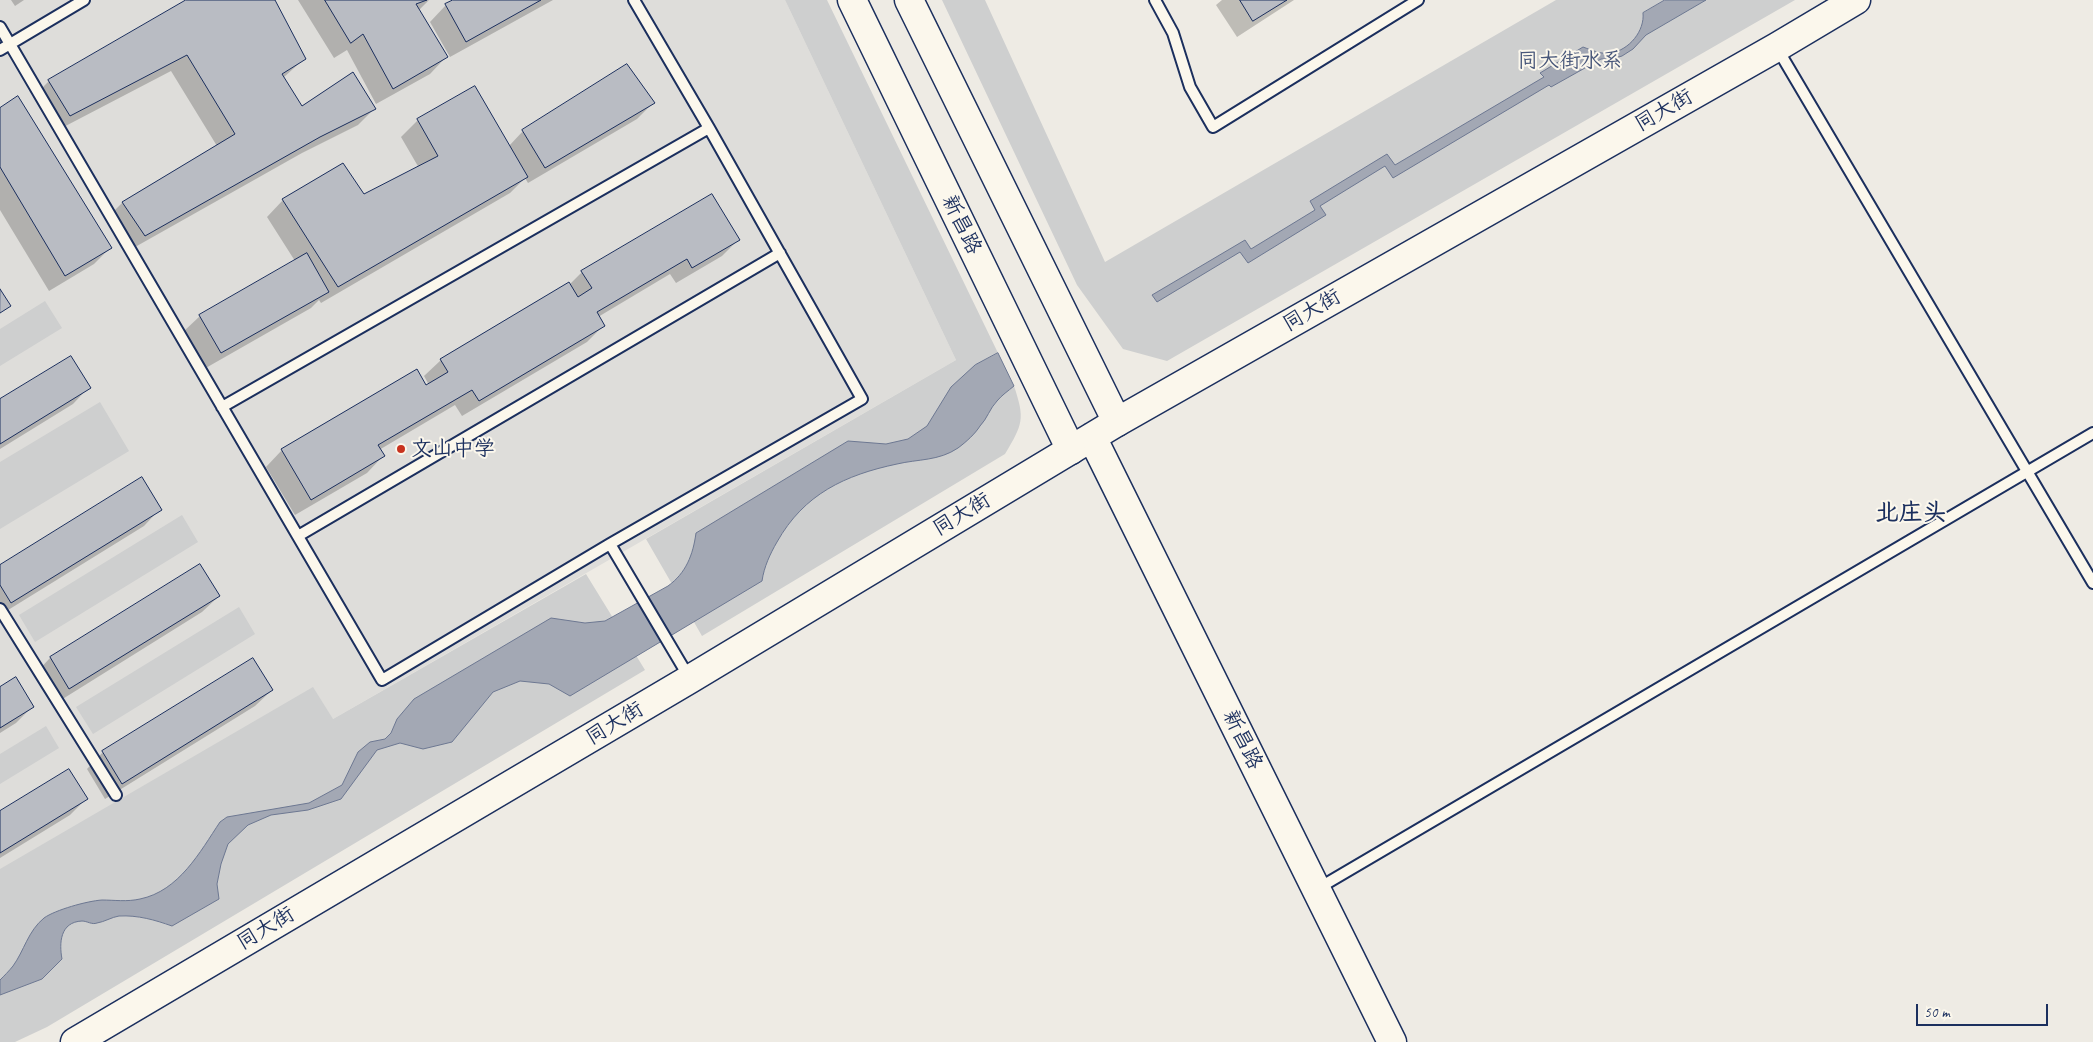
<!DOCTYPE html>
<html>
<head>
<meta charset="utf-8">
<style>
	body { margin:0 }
	#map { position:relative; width:2093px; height:1042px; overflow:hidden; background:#eeebe4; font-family:Caveat,sans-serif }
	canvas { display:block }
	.scale { position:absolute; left:1916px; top:1004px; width:132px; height:22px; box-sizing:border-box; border:2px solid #1b2f5e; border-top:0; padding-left:6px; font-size:15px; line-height:18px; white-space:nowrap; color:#1b2f5e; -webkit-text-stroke:4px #fbf7ec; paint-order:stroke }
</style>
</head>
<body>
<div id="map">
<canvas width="2093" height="1042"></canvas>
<div class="scale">50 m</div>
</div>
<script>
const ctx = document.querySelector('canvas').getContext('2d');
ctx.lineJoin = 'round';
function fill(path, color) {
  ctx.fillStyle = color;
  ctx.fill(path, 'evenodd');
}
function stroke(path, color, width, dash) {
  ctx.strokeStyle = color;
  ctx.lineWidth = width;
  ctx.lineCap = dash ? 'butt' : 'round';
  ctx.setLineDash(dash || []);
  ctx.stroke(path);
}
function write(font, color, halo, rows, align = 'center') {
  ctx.font = font + ' Caveat,"LXGW WenKai TC",sans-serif';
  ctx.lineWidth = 4;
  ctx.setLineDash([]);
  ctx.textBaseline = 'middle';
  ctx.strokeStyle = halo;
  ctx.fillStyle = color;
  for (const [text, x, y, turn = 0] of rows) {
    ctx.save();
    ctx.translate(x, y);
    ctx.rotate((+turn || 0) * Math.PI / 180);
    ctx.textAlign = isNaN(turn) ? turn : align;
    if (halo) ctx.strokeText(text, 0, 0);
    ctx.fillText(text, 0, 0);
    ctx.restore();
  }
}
fill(new Path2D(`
	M 0,0 L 785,0 L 956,360 L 333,719 L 0,914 Z`), '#deddda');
fill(new Path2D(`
	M 785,0 L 827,0 L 1014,386 C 1025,419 1023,424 1005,454 L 702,636 L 646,539 L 956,360 Z
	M 942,0 L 985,0 L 1105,262 L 1556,0 L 1795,0 L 1167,361 L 1123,349 L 1077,285 Z
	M 45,301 L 62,328 L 0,366 L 0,329 Z
	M 100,402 L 129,451 L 0,529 L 0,462 Z
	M 182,515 L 198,542 L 35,642 L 19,615 Z
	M 586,574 L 645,670 L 47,1027 L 15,1042 L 0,1042 L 0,869 L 313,687 L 333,719 Z
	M 239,607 L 255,634 L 93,734 L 76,707 Z
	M 46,726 L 59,748 L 0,784 L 0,754 Z`), '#cecfcf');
const water = new Path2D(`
	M 1665,0 L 1706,0 L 1646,35 L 1633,49 L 1622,56 L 1612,59 L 1601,59 L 1551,87 L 1549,85 L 1393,178 L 1385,166 L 1320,206 L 1326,215 L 1248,263 L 1240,252 L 1157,302 L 1152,295 L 1245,240 L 1251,249 L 1315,210 L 1310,201 L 1387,154 L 1395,165 L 1544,77 L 1540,73 L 1583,47 C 1591,50 1603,55 1611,53 C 1629,50 1645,31 1643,13 Z
	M 998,353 L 1014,386 C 1008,391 1002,395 997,401 C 990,408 987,419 980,426 C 975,434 966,442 958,448 C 939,461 918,459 897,464 C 845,475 804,494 777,542 C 770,554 764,567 762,581 L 570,696 L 549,684 L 520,681 L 493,692 L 452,742 L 423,749 L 400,743 L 377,750 L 341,799 L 308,810 L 271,815 L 248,825 L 228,844 L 221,864 L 217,884 L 219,899 L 172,926 C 155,920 138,915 119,916 C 112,917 104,922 97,923 C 92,925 87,921 82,921 C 60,922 59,943 62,959 L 42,979 L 0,995 L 0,980 C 4,976 9,971 13,966 C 24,951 28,931 44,918 C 55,910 87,901 102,900 C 114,900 127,902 140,899 C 179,891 200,852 220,822 L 227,817 L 309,803 L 342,785 L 358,752 L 370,742 L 385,739 L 391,733 L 397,719 L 414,699 L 551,618 L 585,623 L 605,621 L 668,586 C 686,573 693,555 696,533 L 848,441 L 886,444 L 908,439 L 927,426 L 951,387 L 975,365 Z`);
fill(water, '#a3a8b4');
stroke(water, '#6d7892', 1);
fill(new Path2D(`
	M 11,0 L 24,0 L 15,6 Z
	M 188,0 L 273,0 L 304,59 L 283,78 L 301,108 L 374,109 L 358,125 L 302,153 L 128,251 L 106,219 L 122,203 L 217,146 L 171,71 L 54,132 L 33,97 L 49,81 Z
	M 298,0 L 429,0 L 418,11 L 446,57 L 430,74 L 376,104 L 347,50 L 334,58 Z
	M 455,0 L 553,0 L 450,57 L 430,22 L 446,5 Z
	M 1222,0 L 1294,0 L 1237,37 L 1216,5 Z
	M 475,88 L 509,146 L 523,131 L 653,103 L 637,119 L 528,183 L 525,178 L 510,193 L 321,303 L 319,300 L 311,308 L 204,369 L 183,332 L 200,316 L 295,261 L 267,217 L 283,200 L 363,196 L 419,168 L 401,137 L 418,120 Z
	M 0,109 L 110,248 L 94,264 L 49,291 L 0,210 Z
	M 738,240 L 722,256 L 676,283 L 670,274 L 598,317 L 603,326 L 587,342 L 462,416 L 455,405 L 379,450 L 383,456 L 367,473 L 295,515 L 266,467 L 282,450 L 429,385 L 424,376 L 441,360 L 569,285 L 582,272 Z
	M 89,387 L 73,404 L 0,449 L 0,401 Z
	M 160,509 L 144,526 L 0,615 L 0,567 Z
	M 200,566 L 219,596 L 202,612 L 53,705 L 34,675 L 50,658 Z
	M 0,689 L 32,707 L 16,723 L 0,733 Z
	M 272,690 L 255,706 L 105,799 L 87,769 L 103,752 Z
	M 86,799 L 70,815 L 0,858 L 0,813 Z`), '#0003');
const building = new Path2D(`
	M 186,0 L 275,0 L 306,59 L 282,74 L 302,106 L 353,72 L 376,109 L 320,137 L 145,236 L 122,202 L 235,134 L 187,55 L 70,116 L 48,80 Z
	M 325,0 L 427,0 L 416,4 L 448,57 L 393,89 L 363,34 L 351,43 Z
	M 453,0 L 541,0 L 466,42 L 445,4 Z
	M 1240,0 L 1287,0 L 1253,21 Z
	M 627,64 L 655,103 L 545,168 L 522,130 Z
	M 475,86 L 528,177 L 338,287 L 282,199 L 343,163 L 364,194 L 438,156 L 417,119 Z
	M 18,96 L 112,248 L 65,276 L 0,167 L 0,108 Z
	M 712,194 L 740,240 L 692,268 L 687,259 L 597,312 L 605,326 L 479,401 L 472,390 L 378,445 L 385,456 L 311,500 L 281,449 L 417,369 L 426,385 L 448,372 L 440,359 L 569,282 L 578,297 L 592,288 L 581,271 Z
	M 307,253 L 329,292 L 221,353 L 199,315 Z
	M 0,289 L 11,306 L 0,313 Z
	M 71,356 L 91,388 L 0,444 L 0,399 Z
	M 142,477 L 162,510 L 11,603 L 0,585 L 0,565 Z
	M 200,564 L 220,596 L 69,689 L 50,657 Z
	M 253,658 L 273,690 L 122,784 L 102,751 Z
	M 16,677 L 34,707 L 0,728 L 0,687 Z
	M 69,769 L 88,799 L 0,853 L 0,811 Z`);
fill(building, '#b9bcc3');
stroke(building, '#1b2f5e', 1);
const lane = new Path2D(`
	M 1155,0 L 1173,33 L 1190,87 L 1213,127 L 1418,0
	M 0,27 L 382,680 L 610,544 L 862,399 L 709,128 L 634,0
	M 1777,48 L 2093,583
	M 0,50 L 84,0
	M 222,407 L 709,128
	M 298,536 L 780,253
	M 610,544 L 690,679
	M 0,609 L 116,795
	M 1317,889 L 2093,433`);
const secondary = new Path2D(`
	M 1092,437 L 1392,1042
	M 75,1042 L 690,679 L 1117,422 L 1777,47 L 1856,0`);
const primary = new Path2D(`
	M 852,0 L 1071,450
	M 909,0 L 1117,422`);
stroke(lane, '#1b2f5e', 14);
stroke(secondary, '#1b2f5e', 31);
stroke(primary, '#1b2f5e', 31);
stroke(lane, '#fbf7ec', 10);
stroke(secondary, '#fbf7ec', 28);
stroke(primary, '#fbf7ec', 28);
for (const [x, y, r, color] of [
	[401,449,5,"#c8321e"]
]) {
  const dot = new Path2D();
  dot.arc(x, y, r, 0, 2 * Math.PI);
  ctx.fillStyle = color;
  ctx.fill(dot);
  stroke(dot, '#fbf7ec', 2);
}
write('21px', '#48577a', '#fbf7ec', [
	["同大街水系",1570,61]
]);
write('21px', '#1b2f5e', '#fbf7ec', [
	["同大街",1664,111,-30],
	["新昌路",961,225,64],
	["同大街",1312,311,-30],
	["同大街",962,515,-31],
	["同大街",615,724,-31],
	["新昌路",1242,740,64],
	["同大街",266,929,-31]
]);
write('21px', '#1b2f5e', '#fbf7ec', [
	["文山中学",411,449]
], 'left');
write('bold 24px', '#1b2f5e', '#fbf7ec', [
	["北庄头",1911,514]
]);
</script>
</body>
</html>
